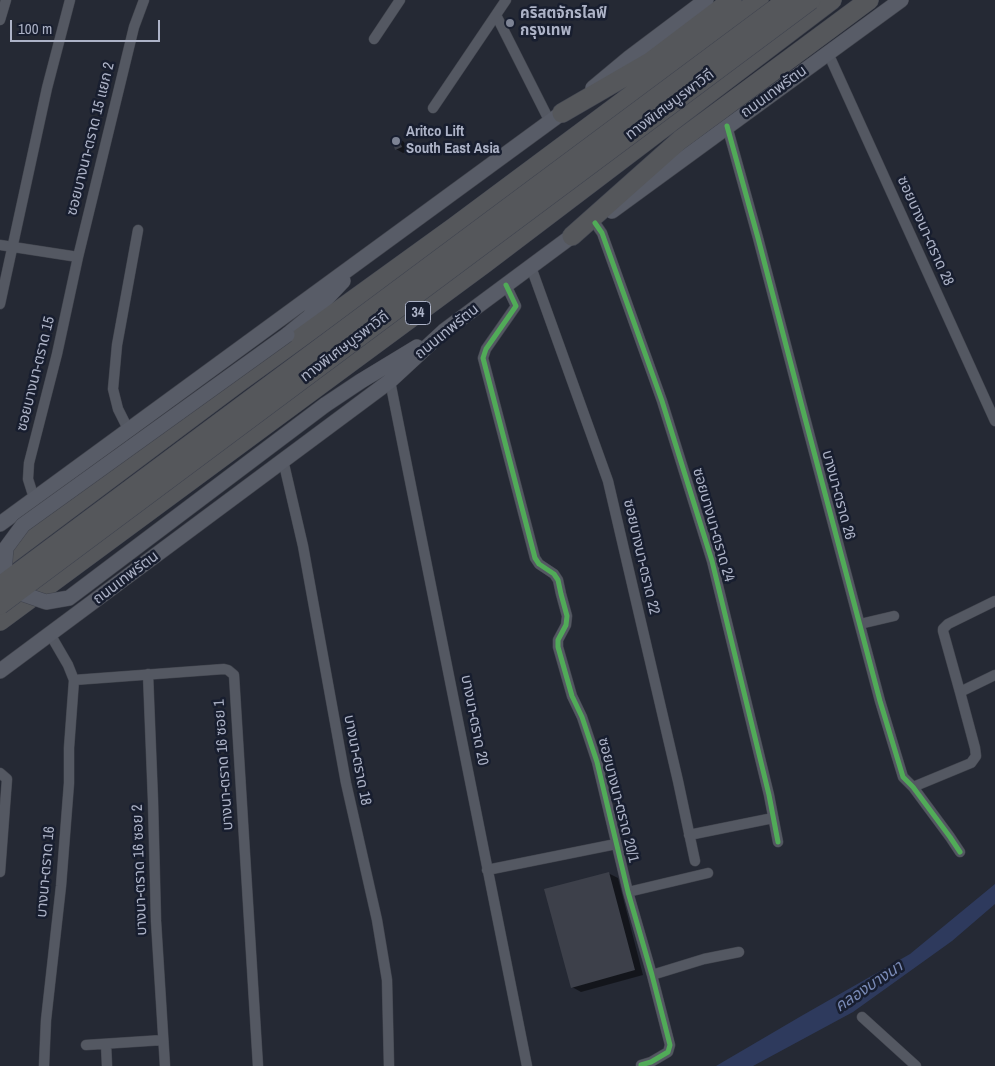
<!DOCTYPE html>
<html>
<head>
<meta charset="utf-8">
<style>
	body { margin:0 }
	#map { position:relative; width:995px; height:1066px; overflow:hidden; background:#252934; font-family:"Archivo Narrow",sans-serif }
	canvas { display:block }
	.scale { position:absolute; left:10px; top:20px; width:150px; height:22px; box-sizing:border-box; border:2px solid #adb3c7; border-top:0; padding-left:6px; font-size:15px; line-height:18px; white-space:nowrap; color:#adb3c7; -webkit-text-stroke:4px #181e2f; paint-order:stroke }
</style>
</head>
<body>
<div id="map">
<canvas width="995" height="1066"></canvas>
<div class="scale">100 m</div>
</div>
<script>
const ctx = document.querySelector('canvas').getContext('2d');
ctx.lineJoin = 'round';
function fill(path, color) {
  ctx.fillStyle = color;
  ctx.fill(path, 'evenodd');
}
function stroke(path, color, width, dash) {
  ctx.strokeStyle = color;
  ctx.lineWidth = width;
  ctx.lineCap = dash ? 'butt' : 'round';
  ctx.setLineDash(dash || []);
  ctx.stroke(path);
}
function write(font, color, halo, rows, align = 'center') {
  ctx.font = font + ' "Archivo Narrow","Noto Sans Thai",sans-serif';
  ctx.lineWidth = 5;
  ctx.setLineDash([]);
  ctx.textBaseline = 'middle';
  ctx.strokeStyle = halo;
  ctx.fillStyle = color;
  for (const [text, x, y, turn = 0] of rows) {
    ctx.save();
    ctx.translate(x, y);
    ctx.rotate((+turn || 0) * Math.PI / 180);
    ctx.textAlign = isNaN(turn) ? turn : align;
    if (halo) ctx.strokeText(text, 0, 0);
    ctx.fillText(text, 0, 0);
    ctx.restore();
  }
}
fill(new Path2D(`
	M 995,884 L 995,904 L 952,941 L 853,1012 L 753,1066 L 716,1066 L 803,1015 L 910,954 Z`), '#2e3a5d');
fill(new Path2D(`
	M 398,138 L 404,142 L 408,151 L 403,153 L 396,149 Z
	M 608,873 L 618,878 L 643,975 L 581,992 L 572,987 Z`), '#0007');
fill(new Path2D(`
	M 398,137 L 402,147 L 395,150 L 392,139 Z
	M 609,872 L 635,970 L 571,988 L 544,889 Z`), '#3d404a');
const street = new Path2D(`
	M 496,15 L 550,122
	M 0,20 L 6,0
	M 374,39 L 400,0
	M 828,53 L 995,421
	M 433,108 L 506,0
	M 727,126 L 758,238 L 805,418 L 880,701 L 903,777 L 913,787 L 950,837 L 960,852
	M 595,223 L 602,233 L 662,401 L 712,561 L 769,795 L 778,842
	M 0,245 L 78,257
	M 531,267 L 608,481 L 678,781 L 695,861
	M 506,285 L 516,306 L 486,349 L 483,358 L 535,558 L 539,564 L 554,574 L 558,580 L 561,594 L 567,616 L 566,625 L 558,640 L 558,647 L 572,696 L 582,717 L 597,762 L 628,892 L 652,975 L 670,1045 L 668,1052 L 651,1062 L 641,1065
	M 0,304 L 47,88 L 70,0
	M 390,381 L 527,1066
	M 128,429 L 118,409 L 113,389 L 117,345 L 138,230
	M 283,460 L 303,546 L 346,783 L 377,920 L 387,980 L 389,1066
	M 34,498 L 28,479 L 29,463 L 57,354 L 78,257 L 134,27 L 144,0
	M 860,624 L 894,616
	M 148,674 L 153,801 L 156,921 L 165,1066
	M 74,680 L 224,669 L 228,670 L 234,675 L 258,1066
	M 960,692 L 995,675
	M 0,773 L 7,779 L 0,872
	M 913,787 L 971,763 L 976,756 L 975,748 L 960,692 L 943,631 L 943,629 L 948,624 L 995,601
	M 689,835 L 773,818
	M 487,870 L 616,844
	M 628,892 L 708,873
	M 652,975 L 704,959 L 739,952
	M 862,1017 L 916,1066
	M 106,1044 L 107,1066
	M 86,1045 L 163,1040
	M 44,1066 L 46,1020 L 61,886 L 69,783 L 69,748 L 74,680 L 68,665 L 50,634`);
const secondary = new Path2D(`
	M 593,88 L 629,58 L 706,0
	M 612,211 L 901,0
	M 287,335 L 309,317 L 343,281
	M 325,405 L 361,381 L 417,347
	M 0,524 L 570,107
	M 0,671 L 390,381 L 444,331 L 572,236 L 580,231`);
const highway = new Path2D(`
	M 562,113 L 650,62 L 732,0
	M 572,236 L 680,140 L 869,0
	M 0,561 L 238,383 L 454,227 L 759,0
	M 0,621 L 484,264 L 832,0`);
stroke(street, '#41444d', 11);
stroke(secondary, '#41444d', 16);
stroke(highway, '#414550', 20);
stroke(street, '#545862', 10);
stroke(secondary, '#585c67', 15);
stroke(highway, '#55575b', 19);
const secondaryBridge = new Path2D(`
	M 287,335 L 23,525 L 6,548 L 4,573 L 20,593 L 46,602 L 69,598 L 325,405`);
const highwayBridge = new Path2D(`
	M 0,586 L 787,0
	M 0,605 L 811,0`);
stroke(secondaryBridge, '#41444d', 16, []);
stroke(highwayBridge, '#414550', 20, []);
stroke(secondaryBridge, '#585c67', 15);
stroke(highwayBridge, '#55575b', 19);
stroke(new Path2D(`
	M 727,126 L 758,238 L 805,418 L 880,701 L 903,777 L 913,787 L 950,837 L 960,852
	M 595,223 L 602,233 L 662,401 L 712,561 L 769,795 L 778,842
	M 506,285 L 516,306 L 486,349 L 483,358 L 535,558 L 539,564 L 554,574 L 558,580 L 561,594 L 567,616 L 566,625 L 558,640 L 558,647 L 572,696 L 582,717 L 597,762 L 628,892 L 652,975 L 670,1045 L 668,1052 L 651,1062 L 641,1065`), '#51ab58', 5);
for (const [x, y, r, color] of [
	[510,23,5,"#7d8394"],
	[396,141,5,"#7d8394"]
]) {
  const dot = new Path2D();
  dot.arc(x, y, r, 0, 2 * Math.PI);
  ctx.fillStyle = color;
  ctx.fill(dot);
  stroke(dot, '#181e2f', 2);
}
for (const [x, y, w] of [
	[418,313,25]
]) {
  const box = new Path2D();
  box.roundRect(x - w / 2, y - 11.5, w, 23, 4);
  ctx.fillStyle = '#181e2f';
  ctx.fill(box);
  stroke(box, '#adb3c7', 1);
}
write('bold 14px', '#adb3c7', null, [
	["34",418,313]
]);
write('bold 15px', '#adb3c7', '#181e2f', [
	["คริสตจักรไลฟ์",520,14],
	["กรุงเทพ",520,31],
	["Aritco Lift",406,132],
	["South East Asia",406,149]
], 'left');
write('15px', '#adb3c7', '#181e2f', [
	["ถนนเทพรัตน",774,92,-36],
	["ทางพิเศษบูรพาวิถี",670,105,-37],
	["ซอยบางนา-ตราด 15 แยก 2",91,139,-76],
	["ซอยบางนา-ตราด 28",925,231,66],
	["ถนนเทพรัตน",447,332,-39],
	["ทางพิเศษบูรพาวิถี",345,347,-37],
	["ซอยบางนา-ตราด 15",36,374,-76],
	["บางนา-ตราด 26",838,495,75],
	["ซอยบางนา-ตราด 24",713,525,74],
	["ซอยบางนา-ตราด 22",641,557,77],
	["ถนนเทพรัตน",126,578,-37],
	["บางนา-ตราด 20",474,720,79],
	["บางนา-ตราด 18",357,760,79],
	["บางนา-ตราด 16 ซอย 1",224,765,-94],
	["ซอยบางนา-ตราด 20/1",618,800,76],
	["บางนา-ตราด 16 ซอย 2",140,870,-92],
	["บางนา-ตราด 16",46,872,-85]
]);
write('italic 16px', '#7a8bb7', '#181e2f', [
	["คลองบางนา",869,987,-34]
]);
</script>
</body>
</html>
